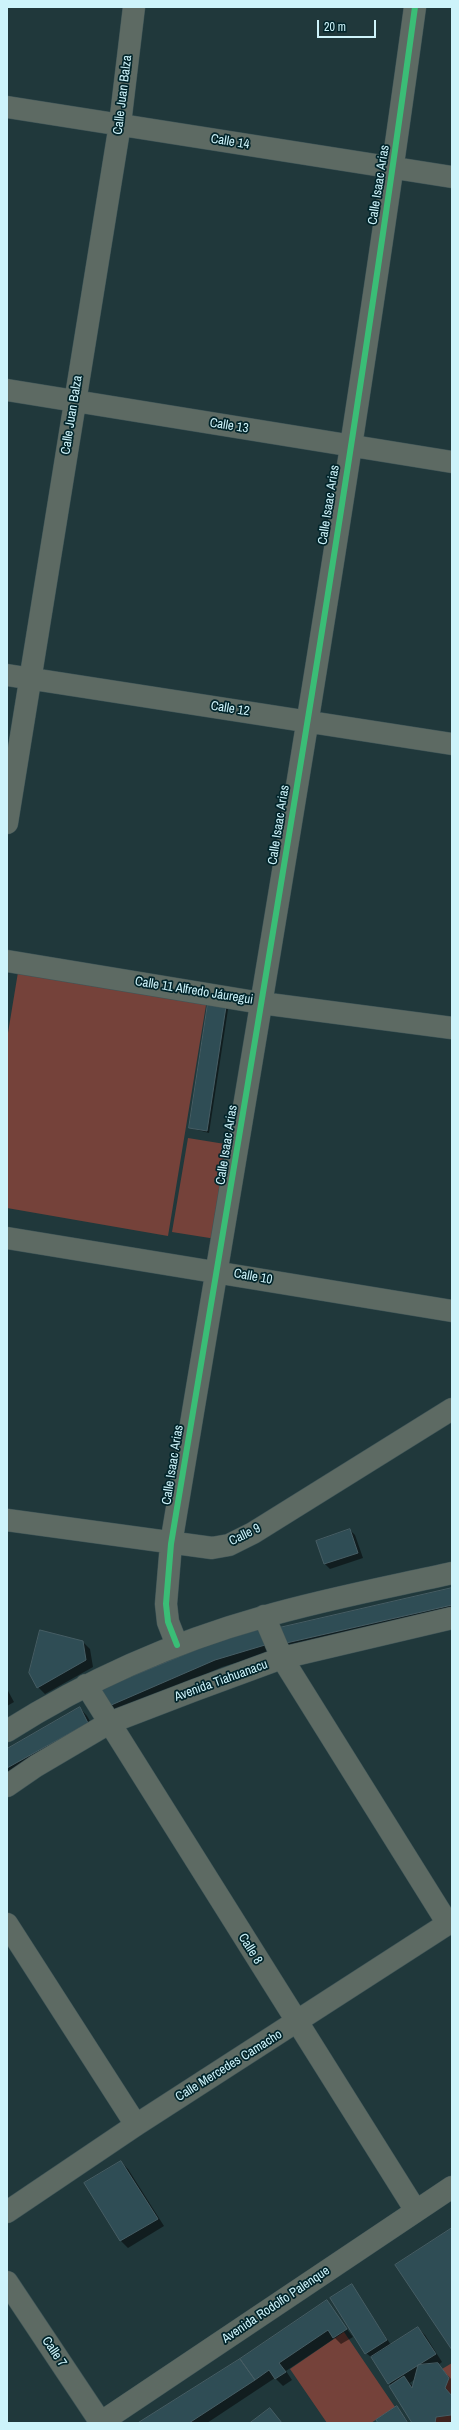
<!DOCTYPE html>
<html>
<head>
<meta charset="utf-8">
<style>
	body { margin:0 }
	#map { position:relative; width:459px; height:2430px; overflow:hidden; background:#20383b; font-family:"Archivo Narrow",sans-serif }
	canvas { display:block }
	.frame { position:absolute; inset:0; border:8px solid #cdf3fa; pointer-events:none }
	.scale { position:absolute; left:317px; top:20px; width:59px; height:18px; box-sizing:border-box; border:2px solid #cdf3fa; border-top:0; padding-left:5px; font-size:12px; line-height:14px; white-space:nowrap; color:#cdf3fa; -webkit-text-stroke:3px #02252b; paint-order:stroke }
</style>
</head>
<body>
<div id="map">
<canvas width="459" height="2430"></canvas>
<div class="frame"></div>
<div class="scale">20 m</div>
</div>
<script>
const ctx = document.querySelector('canvas').getContext('2d');
ctx.lineJoin = 'round';
function fill(path, color) {
  ctx.fillStyle = color;
  ctx.fill(path, 'evenodd');
}
function stroke(path, color, width, dash) {
  ctx.strokeStyle = color;
  ctx.lineWidth = width;
  ctx.lineCap = dash ? 'butt' : 'round';
  ctx.setLineDash(dash || []);
  ctx.stroke(path);
}
function write(font, color, halo, rows, align = 'center') {
  ctx.font = font + ' "Archivo Narrow",sans-serif';
  ctx.lineWidth = 3.5;
  ctx.setLineDash([]);
  ctx.textBaseline = 'middle';
  ctx.strokeStyle = halo;
  ctx.fillStyle = color;
  for (const [text, x, y, turn = 0] of rows) {
    ctx.save();
    ctx.translate(x, y);
    ctx.rotate((+turn || 0) * Math.PI / 180);
    ctx.textAlign = isNaN(turn) ? turn : align;
    if (halo) ctx.strokeText(text, 0, 0);
    ctx.fillText(text, 0, 0);
    ctx.restore();
  }
}
fill(new Path2D(`
	M 20,960 L 208,993 L 168,1236 L 7,1208 L 7,1039 Z
	M 188,1138 L 231,1145 L 216,1239 L 172,1232 Z
	M 344,2332 L 395,2407 L 371,2423 L 327,2423 L 290,2369 Z
	M 452,2363 L 452,2396 L 445,2388 L 449,2378 L 442,2369 Z
	M 452,2412 L 452,2423 L 435,2423 L 436,2417 L 450,2415 Z`), '#75423a');
fill(new Path2D(`
	M 210,998 L 229,1003 L 209,1133 L 190,1128 Z
	M 350,1530 L 355,1535 L 363,1558 L 330,1569 L 325,1564 L 317,1541 Z
	M 452,1589 L 452,1614 L 291,1651 L 283,1643 Z
	M 261,1631 L 272,1652 L 222,1667 L 117,1713 L 109,1706 Z
	M 83,1642 L 90,1649 L 93,1667 L 45,1694 L 38,1687 Z
	M 7,1689 L 14,1702 L 7,1706 Z
	M 80,1708 L 87,1716 L 95,1730 L 7,1781 L 7,1750 Z
	M 121,2162 L 128,2169 L 164,2226 L 128,2248 L 121,2241 L 86,2184 Z
	M 352,2286 L 391,2345 L 418,2328 L 425,2335 L 442,2362 L 438,2365 L 452,2380 L 452,2423 L 413,2423 L 391,2386 L 372,2358 L 366,2353 ZM 415,2379 L 413,2386 L 410,2383 Z
	M 326,2301 L 353,2337 L 341,2344 L 335,2338 L 286,2371 L 292,2380 L 283,2386 L 275,2378 L 207,2423 L 140,2423 L 240,2360 Z
	M 397,2407 L 409,2423 L 379,2423 Z`), '#0007');
const building = new Path2D(`
	M 209,997 L 227,1000 L 207,1131 L 189,1128 Z
	M 350,1529 L 358,1553 L 324,1564 L 316,1541 Z
	M 452,1588 L 452,1605 L 282,1644 L 279,1628 Z
	M 262,1629 L 265,1645 L 215,1660 L 109,1706 L 101,1689 L 210,1644 Z
	M 40,1630 L 83,1641 L 86,1660 L 37,1688 L 29,1673 Z
	M 80,1707 L 88,1723 L 7,1768 L 7,1749 Z
	M 121,2161 L 158,2219 L 120,2241 L 84,2183 Z
	M 452,2228 L 452,2350 L 395,2265 Z
	M 352,2284 L 387,2340 L 365,2354 L 330,2298 Z
	M 327,2300 L 347,2329 L 333,2338 L 328,2330 L 279,2363 L 286,2372 L 275,2379 L 269,2370 L 255,2380 L 240,2359 Z
	M 418,2327 L 436,2354 L 388,2384 L 371,2357 Z
	M 240,2359 L 255,2380 L 189,2423 L 138,2423 Z
	M 438,2363 L 449,2378 L 445,2388 L 452,2396 L 451,2415 L 436,2417 L 435,2423 L 412,2423 L 389,2386 L 404,2376 L 412,2388 L 418,2365 Z
	M 397,2406 L 408,2423 L 378,2423 L 376,2420 Z
	M 270,2408 L 282,2423 L 250,2423 Z`);
fill(building, '#2f4d55');
stroke(building, '#465d64', 1);
const minor = new Path2D(`
	M 7,107 L 452,177
	M 7,390 L 452,462
	M 7,675 L 452,744
	M 7,823 L 120,124 L 134,7
	M 7,961 L 261,1003 L 452,1028
	M 7,1238 L 452,1311
	M 7,1520 L 212,1548 L 229,1545 L 253,1533 L 452,1409
	M 264,1616 L 282,1658 L 448,1924
	M 177,1645 L 168,1622 L 166,1604 L 171,1544 C 256,1032 345,521 415,7
	M 86,1685 L 416,2211
	M 7,1731 C 86,1681 174,1642 263,1617 C 325,1599 389,1587 452,1573
	M 7,1786 L 36,1766 L 109,1723 L 195,1690 L 282,1658 L 452,1618
	M 7,1924 L 136,2125
	M 7,2212 L 136,2125 L 452,1921
	M 7,2282 L 101,2423
	M 100,2423 L 452,2187`);
stroke(minor, '#3e5457', 23);
stroke(minor, '#5d6a63', 22);
stroke(new Path2D(`
	M 177,1645 L 168,1622 L 166,1604 L 171,1544 C 256,1032 345,521 415,7`), '#3abd76', 6);
write('13px', '#cdf3fa', '#02252b', [
	["Calle Juan Balza",123,95,-83],
	["Calle 14",230,142,9],
	["Calle Isaac Arias",379,185,-81],
	["Calle Juan Balza",72,415,-81],
	["Calle 13",229,426,9],
	["Calle Isaac Arias",329,505,-81],
	["Calle 12",230,709,9],
	["Calle Isaac Arias",279,825,-81],
	["Calle 11 Alfredo Jáuregui",194,991,9],
	["Calle Isaac Arias",227,1145,-81],
	["Calle 10",253,1277,10],
	["Calle Isaac Arias",173,1465,-81],
	["Calle 9",245,1535,-26],
	["Avenida Tiahuanacu",221,1681,-20],
	["Calle 8",250,1949,58],
	["Calle Mercedes Camacho",229,2066,-32],
	["Avenida Rodolfo Palenque",276,2305,-34],
	["Calle 7",54,2352,56]
]);
</script>
</body>
</html>
